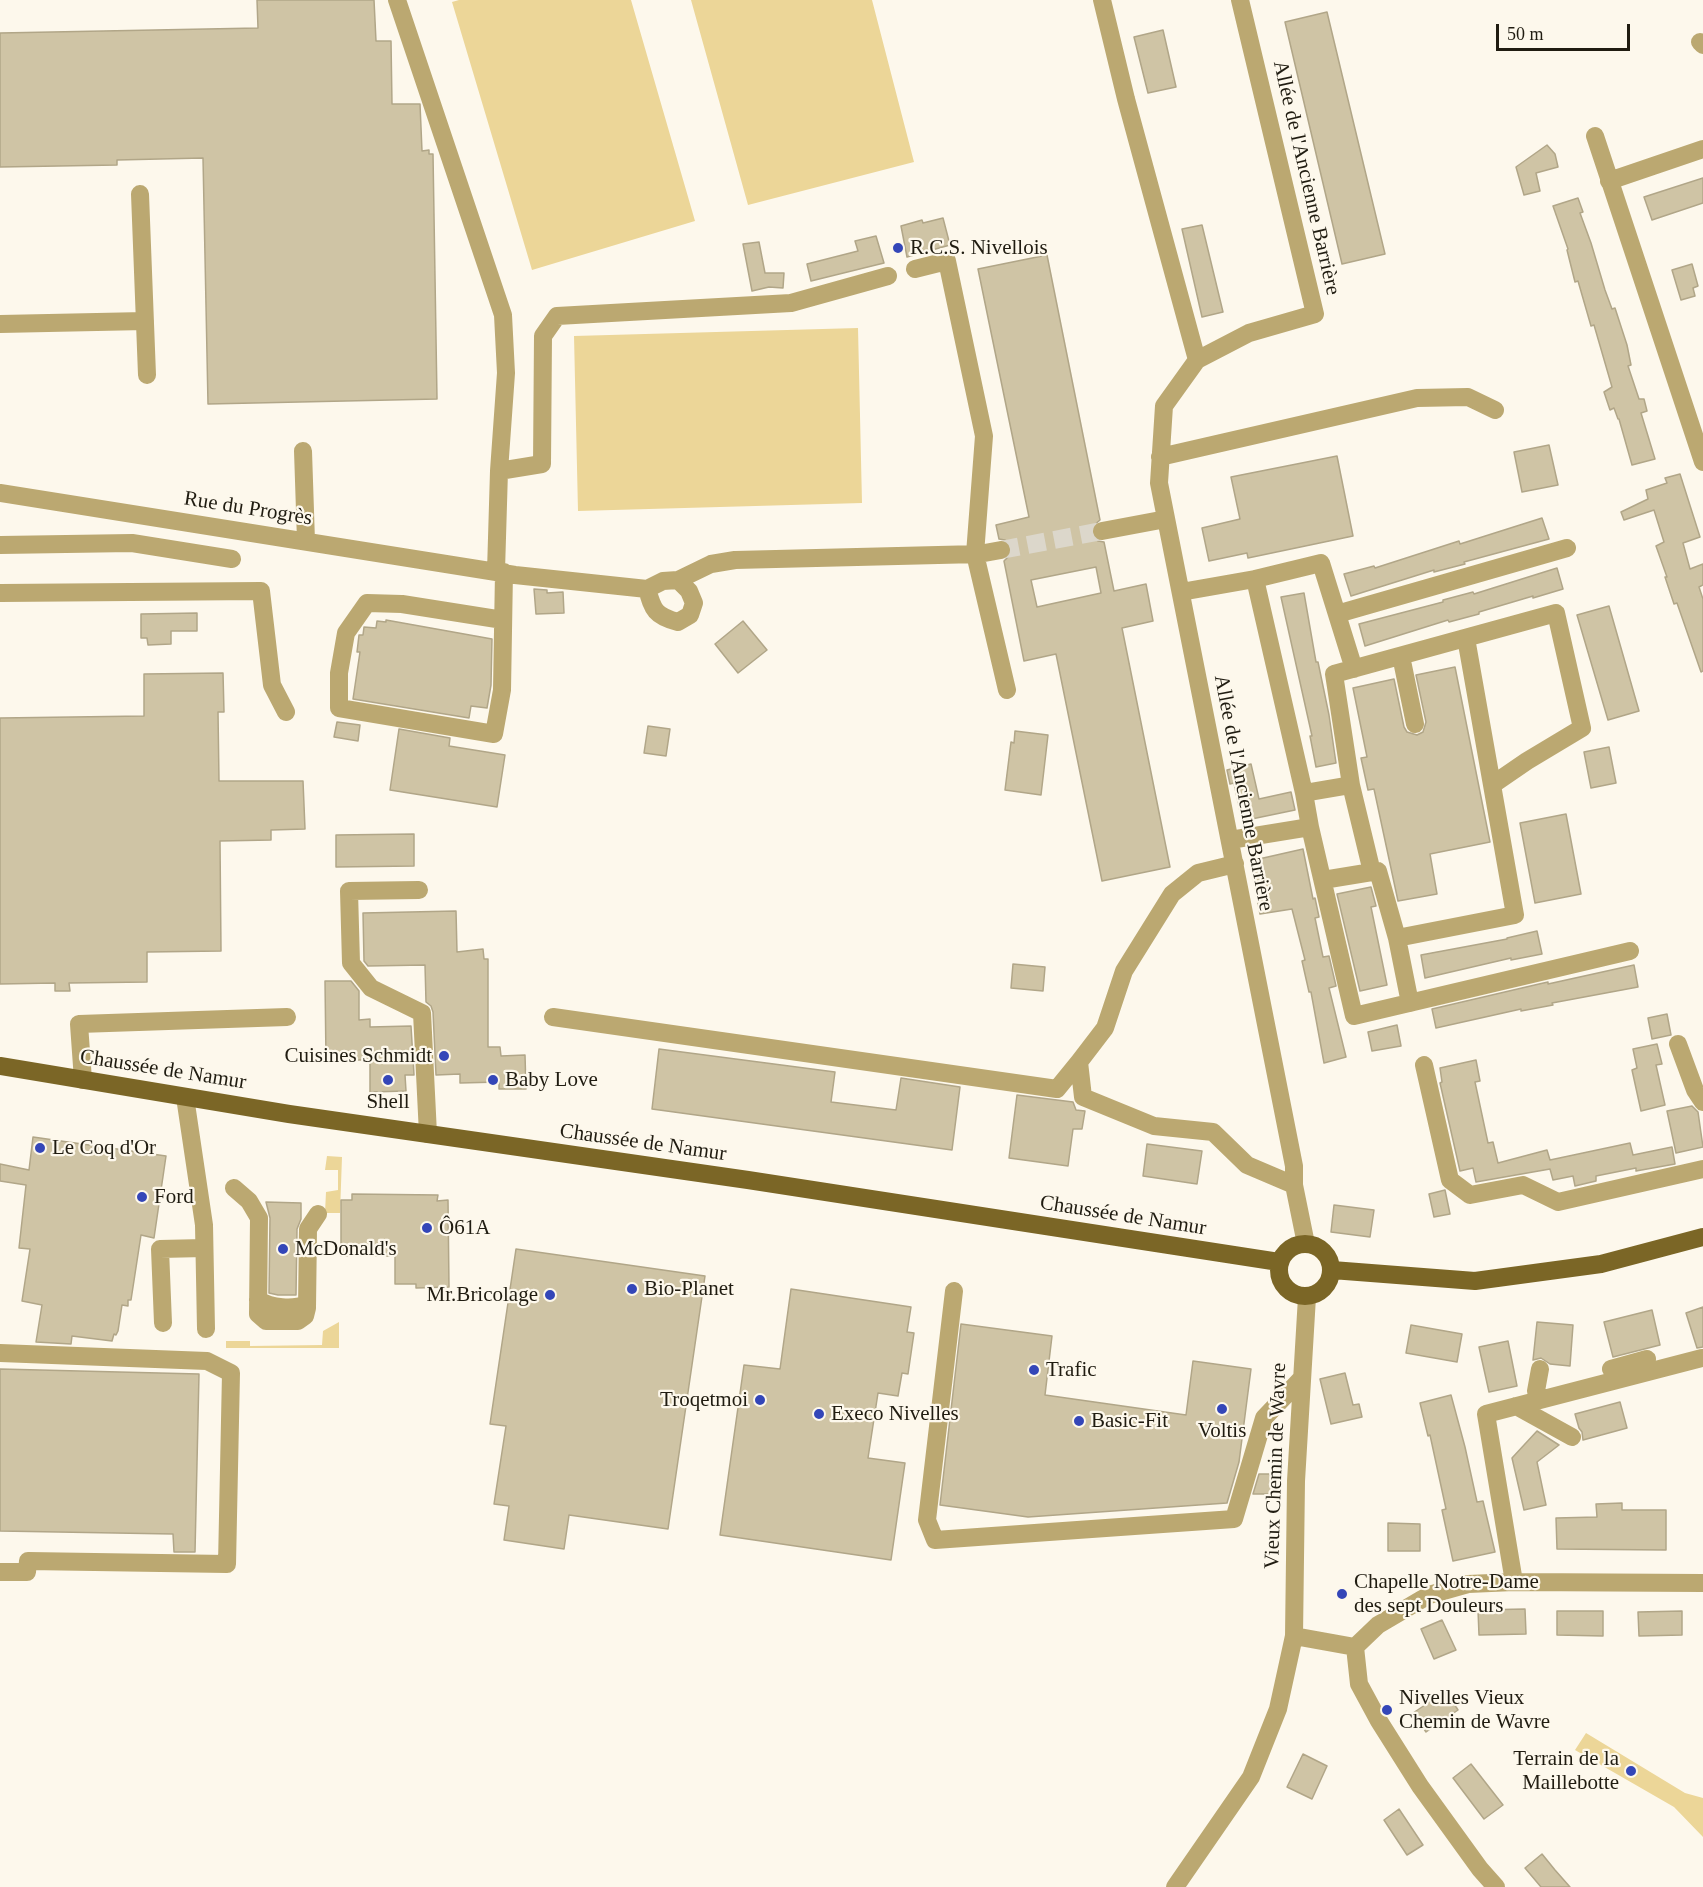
<!DOCTYPE html>
<html>
<head>
<meta charset="utf-8">
<style>
	body { margin:0 }
	#map { position:relative; width:1703px; height:1887px; overflow:hidden; background:#fdf8ec; font-family:Georgia,serif }
	canvas { display:block }
	.scale { position:absolute; left:1496px; top:24px; width:134px; height:27px; box-sizing:border-box; border:3px solid #201c11; border-top:0; padding-left:8px; font-size:18px; line-height:21px; white-space:nowrap; color:#201c11; -webkit-text-stroke:4px #fdf8ec; paint-order:stroke }
</style>
</head>
<body>
<div id="map">
<canvas width="1703" height="1887"></canvas>
<div class="scale">50 m</div>
</div>
<script>
const ctx = document.querySelector('canvas').getContext('2d');
ctx.lineJoin = 'round';
function fill(path, color) {
  ctx.fillStyle = color;
  ctx.fill(path, 'evenodd');
}
function stroke(path, color, width, dash) {
  ctx.strokeStyle = color;
  ctx.lineWidth = width;
  ctx.lineCap = dash ? 'butt' : 'round';
  ctx.setLineDash(dash || []);
  ctx.stroke(path);
}
function write(font, color, halo, rows, align = 'center') {
  ctx.font = font + ' Georgia,serif';
  ctx.lineWidth = 4.5;
  ctx.setLineDash([]);
  ctx.textBaseline = 'middle';
  ctx.strokeStyle = halo;
  ctx.fillStyle = color;
  for (const [text, x, y, turn = 0] of rows) {
    ctx.save();
    ctx.translate(x, y);
    ctx.rotate((+turn || 0) * Math.PI / 180);
    ctx.textAlign = isNaN(turn) ? turn : align;
    if (halo) ctx.strokeText(text, 0, 0);
    ctx.fillText(text, 0, 0);
    ctx.restore();
  }
}
fill(new Path2D(`
	M 459,0 L 631,0 L 695,221 L 532,270 L 452,2 Z
	M 691,0 L 872,0 L 914,162 L 748,205 Z
	M 858,328 L 862,503 L 578,511 L 574,336 Z
	M 327,1156 L 342,1157 L 340,1213 L 325,1213 L 326,1192 L 338,1190 L 338,1170 L 325,1170 Z
	M 339,1322 L 339,1348 L 226,1348 L 226,1341 L 250,1341 L 250,1346 L 322,1345 L 323,1331 Z
	M 1586,1733 L 1685,1793 L 1703,1798 L 1703,1837 L 1674,1807 L 1575,1750 Z`), '#ecd698');
const building = new Path2D(`
	M 257,0 L 374,0 L 376,41 L 391,41 L 392,104 L 420,104 L 422,151 L 429,150 L 429,154 L 433,154 L 437,399 L 208,404 L 203,158 L 117,160 L 117,165 L 0,167 L 0,33 L 258,28 Z
	M 1327,12 L 1385,254 L 1342,264 L 1285,22 Z
	M 1163,30 L 1176,87 L 1148,93 L 1134,37 Z
	M 1547,145 L 1555,154 L 1558,167 L 1536,173 L 1540,191 L 1524,195 L 1516,167 Z
	M 1703,178 L 1703,203 L 1652,220 L 1644,197 Z
	M 1578,198 L 1583,212 L 1580,213 L 1591,243 L 1605,290 L 1612,309 L 1615,308 L 1627,345 L 1631,365 L 1628,366 L 1639,399 L 1644,399 L 1647,411 L 1641,413 L 1655,459 L 1632,465 L 1619,419 L 1618,419 L 1614,408 L 1610,410 L 1604,392 L 1612,387 L 1594,325 L 1591,326 L 1578,281 L 1575,282 L 1567,250 L 1568,249 L 1553,206 Z
	M 943,218 L 950,245 L 907,257 L 901,226 L 922,220 L 923,223 Z
	M 1202,225 L 1223,312 L 1202,317 L 1182,229 Z
	M 876,236 L 884,263 L 811,281 L 807,264 L 858,251 L 855,241 Z
	M 759,242 L 765,273 L 784,273 L 783,288 L 769,287 L 752,291 L 743,244 Z
	M 1047,255 L 1100,520 L 1092,527 L 1091,534 L 1098,541 L 1104,542 L 1114,591 L 1146,584 L 1153,621 L 1122,628 L 1170,867 L 1102,881 L 1056,654 L 1024,661 L 1004,561 L 1011,554 L 1012,547 L 1005,540 L 999,539 L 996,525 L 1029,517 L 978,269 ZM 1096,567 L 1101,593 L 1037,607 L 1031,580 Z
	M 1692,264 L 1698,286 L 1693,288 L 1695,296 L 1681,300 L 1672,270 Z
	M 1549,445 L 1558,485 L 1522,492 L 1514,452 Z
	M 1337,456 L 1353,536 L 1248,558 L 1247,553 L 1209,561 L 1202,528 L 1240,519 L 1231,477 Z
	M 1680,474 L 1700,537 L 1683,543 L 1690,569 L 1703,564 L 1703,585 L 1699,587 L 1703,599 L 1703,671 L 1701,672 L 1677,603 L 1674,604 L 1665,577 L 1667,577 L 1656,546 L 1664,542 L 1654,510 L 1624,520 L 1621,512 L 1648,499 L 1646,490 L 1667,483 L 1665,478 Z
	M 1542,518 L 1549,539 L 1464,562 L 1465,564 L 1434,572 L 1434,570 L 1351,596 L 1344,574 L 1374,566 L 1375,568 L 1459,541 L 1460,544 Z
	M 1557,568 L 1563,589 L 1533,598 L 1533,596 L 1479,612 L 1479,614 L 1449,622 L 1448,620 L 1365,646 L 1359,624 L 1443,602 L 1443,600 L 1473,592 L 1474,594 Z
	M 534,589 L 547,590 L 547,593 L 563,592 L 564,613 L 536,614 Z
	M 1304,593 L 1316,662 L 1318,662 L 1329,715 L 1336,763 L 1316,767 L 1310,736 L 1312,736 L 1281,597 Z
	M 1609,606 L 1639,711 L 1608,720 L 1577,615 Z
	M 197,613 L 197,631 L 171,631 L 171,644 L 148,645 L 147,638 L 141,638 L 141,614 Z
	M 386,620 L 492,639 L 491,685 L 487,708 L 471,706 L 469,718 L 353,699 L 360,652 L 357,652 L 359,635 L 363,635 L 364,627 L 376,628 L 377,621 L 386,622 Z
	M 743,621 L 767,650 L 738,673 L 715,644 Z
	M 1455,667 L 1490,842 L 1430,854 L 1437,894 L 1398,901 L 1374,789 L 1368,790 L 1361,758 L 1367,757 L 1353,688 L 1394,679 L 1404,727 L 1407,732 L 1417,735 L 1423,732 L 1426,722 L 1416,675 Z
	M 223,673 L 224,712 L 218,712 L 219,781 L 303,781 L 305,829 L 271,830 L 271,840 L 220,841 L 221,951 L 147,952 L 147,982 L 69,983 L 70,991 L 55,991 L 55,983 L 0,984 L 0,718 L 144,716 L 144,674 Z
	M 337,722 L 360,725 L 358,741 L 334,737 Z
	M 648,726 L 670,729 L 666,756 L 644,753 Z
	M 399,729 L 450,738 L 449,746 L 505,755 L 497,807 L 390,790 Z
	M 1015,731 L 1048,735 L 1041,795 L 1005,790 L 1011,742 L 1014,743 Z
	M 1609,747 L 1616,783 L 1591,788 L 1584,752 Z
	M 1251,764 L 1259,799 L 1291,792 L 1295,810 L 1242,821 L 1234,783 L 1230,784 L 1227,770 Z
	M 1566,814 L 1581,894 L 1535,903 L 1520,823 Z
	M 414,834 L 414,866 L 336,867 L 336,835 Z
	M 1303,849 L 1313,899 L 1315,898 L 1319,917 L 1315,918 L 1323,957 L 1329,956 L 1336,986 L 1329,988 L 1346,1057 L 1324,1063 L 1311,992 L 1309,992 L 1302,961 L 1305,960 L 1292,909 L 1260,914 L 1250,861 Z
	M 1371,887 L 1376,906 L 1371,907 L 1387,985 L 1360,991 L 1337,894 Z
	M 456,911 L 457,952 L 483,949 L 484,959 L 488,959 L 488,1047 L 500,1047 L 501,1056 L 525,1055 L 526,1089 L 499,1089 L 499,1082 L 460,1083 L 460,1074 L 436,1075 L 433,1012 L 431,1006 L 426,1002 L 425,965 L 368,966 L 364,961 L 363,913 Z
	M 1537,931 L 1542,954 L 1511,960 L 1511,958 L 1425,978 L 1421,955 L 1507,939 L 1507,938 Z
	M 1013,964 L 1045,967 L 1043,991 L 1011,988 Z
	M 1634,965 L 1638,987 L 1552,1003 L 1553,1005 L 1521,1011 L 1521,1009 L 1436,1028 L 1432,1009 L 1539,984 L 1548,982 L 1548,984 Z
	M 325,981 L 351,981 L 359,991 L 359,1020 L 370,1019 L 370,1027 L 411,1026 L 414,1075 L 405,1075 L 406,1091 L 370,1092 L 370,1060 L 326,1060 Z
	M 1667,1014 L 1671,1035 L 1652,1039 L 1648,1018 Z
	M 1397,1025 L 1401,1046 L 1372,1051 L 1368,1032 Z
	M 1657,1044 L 1662,1064 L 1656,1065 L 1665,1105 L 1641,1111 L 1632,1070 L 1637,1068 L 1633,1049 Z
	M 659,1049 L 835,1072 L 831,1102 L 896,1110 L 901,1078 L 960,1087 L 952,1150 L 652,1109 Z
	M 1476,1060 L 1480,1081 L 1475,1082 L 1488,1143 L 1493,1142 L 1498,1163 L 1547,1150 L 1550,1160 L 1630,1143 L 1633,1155 L 1672,1147 L 1675,1164 L 1636,1171 L 1636,1168 L 1596,1176 L 1596,1181 L 1575,1186 L 1573,1176 L 1553,1180 L 1550,1169 L 1476,1182 L 1473,1168 L 1460,1171 L 1440,1083 L 1442,1082 L 1440,1068 Z
	M 1017,1095 L 1073,1102 L 1076,1110 L 1085,1111 L 1082,1129 L 1073,1129 L 1068,1166 L 1009,1158 Z
	M 1692,1106 L 1698,1112 L 1703,1147 L 1676,1153 L 1667,1111 Z
	M 33,1137 L 166,1156 L 154,1238 L 141,1235 L 131,1300 L 128,1300 L 128,1306 L 122,1305 L 118,1331 L 116,1335 L 114,1334 L 112,1341 L 72,1336 L 71,1344 L 36,1342 L 42,1305 L 22,1301 L 30,1249 L 19,1248 L 26,1185 L 0,1181 L 0,1164 L 29,1170 Z
	M 1147,1144 L 1202,1151 L 1197,1184 L 1143,1176 Z
	M 1445,1190 L 1450,1214 L 1434,1217 L 1429,1194 Z
	M 352,1194 L 438,1195 L 437,1201 L 448,1200 L 449,1287 L 416,1288 L 416,1284 L 395,1284 L 395,1256 L 341,1256 L 341,1200 L 352,1200 Z
	M 266,1202 L 301,1203 L 301,1219 L 297,1229 L 296,1295 L 278,1295 L 269,1293 L 270,1218 Z
	M 1334,1205 L 1374,1210 L 1370,1237 L 1331,1232 Z
	M 516,1249 L 705,1276 L 668,1529 L 569,1515 L 564,1549 L 504,1540 L 509,1506 L 494,1504 L 506,1426 L 490,1424 Z
	M 791,1289 L 911,1307 L 907,1332 L 914,1333 L 908,1374 L 902,1373 L 898,1396 L 878,1393 L 868,1458 L 905,1463 L 891,1560 L 720,1535 L 744,1365 L 780,1369 Z
	M 1703,1307 L 1703,1347 L 1697,1348 L 1686,1313 Z
	M 1652,1310 L 1660,1345 L 1613,1357 L 1604,1322 Z
	M 1537,1322 L 1573,1325 L 1570,1366 L 1550,1364 L 1541,1358 L 1533,1360 Z
	M 961,1324 L 1052,1336 L 1045,1395 L 1186,1415 L 1193,1361 L 1251,1369 L 1239,1462 L 1227,1503 L 1028,1517 L 940,1505 Z
	M 1411,1325 L 1462,1334 L 1457,1362 L 1406,1353 Z
	M 1508,1341 L 1517,1386 L 1489,1392 L 1479,1347 Z
	M 0,1369 L 199,1374 L 195,1552 L 174,1552 L 173,1534 L 0,1531 Z
	M 1345,1373 L 1353,1405 L 1359,1404 L 1362,1417 L 1331,1424 L 1320,1379 Z
	M 1451,1395 L 1465,1447 L 1477,1502 L 1483,1501 L 1495,1552 L 1453,1561 L 1442,1510 L 1446,1509 L 1430,1435 L 1428,1436 L 1420,1403 Z
	M 1620,1402 L 1627,1428 L 1583,1440 L 1582,1432 L 1579,1428 L 1575,1414 Z
	M 1537,1431 L 1559,1445 L 1537,1462 L 1546,1505 L 1524,1510 L 1512,1458 Z
	M 1259,1474 L 1275,1474 L 1275,1494 L 1253,1494 Z
	M 1622,1503 L 1622,1510 L 1666,1510 L 1666,1550 L 1557,1549 L 1556,1518 L 1597,1517 L 1596,1504 Z
	M 1388,1523 L 1420,1524 L 1420,1551 L 1388,1551 Z
	M 1525,1609 L 1526,1634 L 1479,1635 L 1478,1610 Z
	M 1557,1611 L 1603,1611 L 1603,1636 L 1557,1635 Z
	M 1682,1611 L 1682,1635 L 1639,1636 L 1638,1612 Z
	M 1442,1620 L 1456,1650 L 1434,1659 L 1421,1629 Z
	M 1446,1691 L 1458,1710 L 1426,1732 L 1413,1713 Z
	M 1303,1754 L 1327,1766 L 1312,1799 L 1287,1787 Z
	M 1471,1764 L 1503,1805 L 1484,1819 L 1453,1778 Z
	M 1399,1809 L 1423,1845 L 1407,1855 L 1384,1820 Z
	M 1542,1854 L 1555,1870 L 1570,1887 L 1541,1887 L 1525,1868 Z`);
fill(building, '#cfc4a5');
stroke(building, '#b1a688', 1.5);
stroke(new Path2D(`
	M 1001,550 L 1102,531`), '#dcd7cb', 18, [18, 9]);
stroke(new Path2D(`
	M 397,0 L 503,315 L 506,373 L 499,471
	M 1102,0 L 1126,99 L 1197,360
	M 1240,0 L 1315,314 L 1249,333 L 1197,360 L 1164,406 L 1159,483 L 1294,1166 L 1294,1185 L 1306,1244
	M 1700,42 L 1703,45
	M 1595,136 L 1703,462
	M 1609,181 L 1703,149
	M 140,194 L 147,375
	M 915,269 L 947,261 L 984,436 L 975,554 L 1007,690
	M 0,324 L 145,321
	M 303,451 L 306,541
	M 1160,457 L 1417,398 L 1468,397 L 1495,410
	M 0,493 L 515,575 L 647,589 L 663,581 L 678,580 L 689,591 L 694,603 L 690,615 L 678,622 C 655,616 653,610 647,589
	M 1102,531 L 1166,519
	M 0,545 L 132,543 L 232,559
	M 496,571 L 499,471 L 542,464 L 543,336 L 557,316 L 791,303 L 888,276
	M 678,580 L 711,564 L 735,560 L 979,554 L 1001,550
	M 1181,592 L 1255,579
	M 0,593 L 261,591 L 272,685 L 286,712
	M 1337,614 L 1567,548
	M 503,620 L 402,604 L 367,603 L 346,633 L 339,673 L 339,708 L 494,734 L 502,690 L 504,572
	M 1401,656 L 1415,724
	M 1351,785 L 1372,872
	M 1304,793 L 1351,785 L 1334,674 L 1556,613 L 1582,728 L 1527,761 L 1492,785
	M 1310,827 L 1304,793 L 1255,579 L 1321,563 L 1354,669
	M 1230,840 L 1310,827 L 1354,1016 L 1630,951
	M 1235,864 L 1198,873 L 1172,894 L 1124,971 L 1105,1028 L 1079,1062 L 1083,1097 L 1154,1126 L 1213,1132 L 1247,1165 L 1294,1185
	M 1323,880 L 1378,871 L 1397,938
	M 419,890 L 349,891 L 351,963 L 371,988 L 422,1013 L 428,1134
	M 1410,1003 L 1397,938 L 1515,915 L 1466,638
	M 553,1017 L 1057,1089 L 1079,1062
	M 1678,1044 L 1695,1090 L 1703,1102
	M 1424,1065 L 1450,1180 L 1470,1195 L 1523,1185 L 1558,1202 L 1703,1169
	M 83,1080 L 79,1024 L 287,1017
	M 185,1097 L 204,1225 L 206,1329
	M 234,1188 L 249,1201 L 259,1218 L 258,1314 L 266,1321 L 298,1321 L 305,1316 L 307,1308 L 308,1229 L 318,1214
	M 954,1291 L 927,1520 L 935,1540 L 1234,1519 L 1264,1418 L 1302,1378
	M 258,1300 C 271,1308 293,1310 307,1304
	M 163,1323 L 160,1249 L 204,1248
	M 0,1353 L 207,1361 L 231,1373 L 227,1564 L 28,1561 L 27,1572 L 0,1572
	M 1611,1369 L 1647,1359
	M 1536,1391 L 1540,1369
	M 1516,1406 L 1572,1437
	M 1514,1582 L 1486,1414 L 1702,1358
	M 1294,1636 L 1355,1647
	M 1355,1647 L 1378,1625 L 1429,1595 L 1468,1584 L 1514,1582 L 1703,1583
	M 1355,1647 L 1359,1684 L 1379,1721 L 1420,1786 L 1480,1869 L 1496,1887
	M 1175,1887 L 1251,1777 L 1278,1709 L 1294,1636 L 1296,1481 L 1307,1297`), '#bba871', 18);
stroke(new Path2D(`
	M 0,1066 L 289,1114 L 748,1180 L 1279,1262
	M1279 1270a26 26 0 1 1 52 0a26 26 0 1 1-52 0Z
	M 1332,1270 L 1475,1281 L 1601,1264 L 1703,1237`), '#7b6626', 18);
for (const [x, y, r, color] of [
	[898,248,6,"#3446b8"],
	[444,1056,6,"#3446b8"],
	[388,1080,6,"#3446b8"],
	[493,1080,6,"#3446b8"],
	[40,1148,6,"#3446b8"],
	[142,1197,6,"#3446b8"],
	[427,1228,6,"#3446b8"],
	[283,1249,6,"#3446b8"],
	[632,1289,6,"#3446b8"],
	[550,1295,6,"#3446b8"],
	[1034,1370,6,"#3446b8"],
	[760,1400,6,"#3446b8"],
	[1222,1409,6,"#3446b8"],
	[819,1414,6,"#3446b8"],
	[1079,1421,6,"#3446b8"],
	[1342,1594,6,"#3446b8"],
	[1387,1710,6,"#3446b8"],
	[1631,1771,6,"#3446b8"]
]) {
  const dot = new Path2D();
  dot.arc(x, y, r, 0, 2 * Math.PI);
  ctx.fillStyle = color;
  ctx.fill(dot);
  stroke(dot, '#fdf8ec', 2);
}
write('21px', '#201c11', '#fdf8ec', [
	["Allée de l'Ancienne Barrière",1306,178,77],
	["Rue du Progrès",248,509,9],
	["Allée de l'Ancienne Barrière",1243,793,79],
	["Chaussée de Namur",163,1070,9],
	["Chaussée de Namur",643,1143,8],
	["Chaussée de Namur",1123,1216,9],
	["Vieux Chemin de Wavre",1276,1466,-88]
]);
write('21px', '#201c11', '#fdf8ec', [
	["R.C.S. Nivellois",910,248],
	["Cuisines Schmidt",432,1056,"right"],
	["Baby Love",505,1080],
	["Shell",388,1102,"center"],
	["Le Coq d'Or",52,1148],
	["Ford",154,1197],
	["Ô61A",439,1228],
	["McDonald's",295,1249],
	["Bio-Planet",644,1289],
	["Mr.Bricolage",538,1295,"right"],
	["Trafic",1046,1370],
	["Troqetmoi",748,1400,"right"],
	["Execo Nivelles",831,1414],
	["Basic-Fit",1091,1421],
	["Voltis",1222,1431,"center"],
	["Chapelle Notre-Dame",1354,1582],
	["des sept Douleurs",1354,1606],
	["Nivelles Vieux",1399,1698],
	["Chemin de Wavre",1399,1722],
	["Terrain de la",1619,1759,"right"],
	["Maillebotte",1619,1783,"right"]
], 'left');
</script>
</body>
</html>
